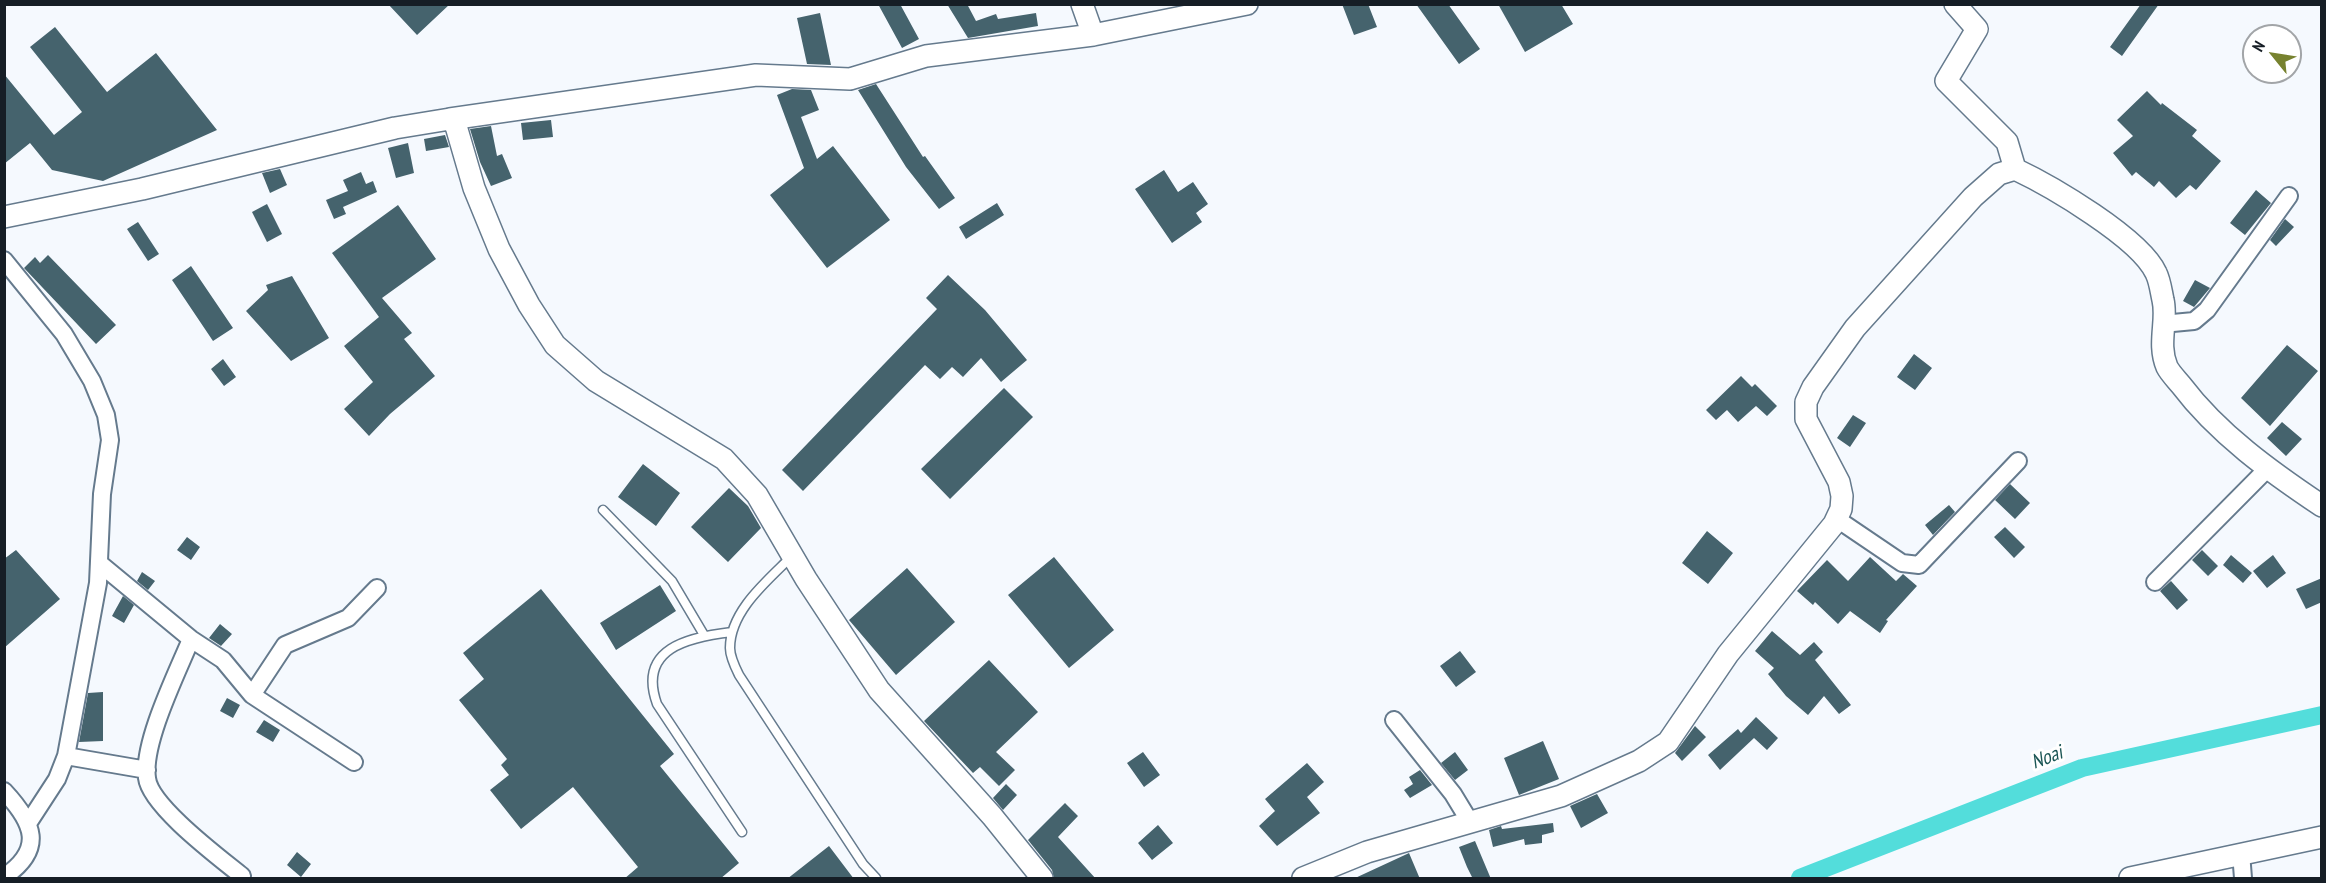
<!DOCTYPE html>
<html>
<head>
<meta charset="utf-8">
<style>
	body { margin:0 }
	#map { position:relative; width:2326px; height:883px; overflow:hidden; background:#f5f9fe; font-family:"PT Sans Narrow",sans-serif }
	canvas { display:block }
	.frame { position:absolute; inset:0; border:6px solid #161e26; pointer-events:none }
	.north { position:absolute; left:2242px; top:24px; width:60px; height:60px; box-sizing:border-box; background:#fff; border:2px solid #a2a5a8; border-radius:50%; rotate:300deg; font-size:16px; font-weight:700; line-height:24px; text-align:center; color:#161e26 }
	.north::after { content:''; display:block; margin:auto; width:21px; height:27px; background:#77822f; clip-path:polygon(50% 0,100% 100%,50% 72%,0 100%) }
</style>
</head>
<body>
<div id="map">
<canvas width="2326" height="883"></canvas>
<div class="frame"></div>
<div class="north">N</div>
</div>
<script>
const ctx = document.querySelector('canvas').getContext('2d');
ctx.lineJoin = 'round';
function stroke(path, color, width, dash) {
  ctx.strokeStyle = color;
  ctx.lineWidth = width;
  ctx.lineCap = dash ? 'butt' : 'round';
  ctx.setLineDash(dash || []);
  ctx.stroke(path);
}
function fill(path, color) {
  ctx.fillStyle = color;
  ctx.fill(path, 'evenodd');
}
function write(font, color, halo, rows, align = 'center') {
  ctx.font = font + ' "PT Sans Narrow",sans-serif';
  ctx.lineWidth = 6;
  ctx.setLineDash([]);
  ctx.textBaseline = 'middle';
  ctx.strokeStyle = halo;
  ctx.fillStyle = color;
  for (const [text, x, y, turn = 0] of rows) {
    ctx.save();
    ctx.translate(x, y);
    ctx.rotate((+turn || 0) * Math.PI / 180);
    ctx.textAlign = isNaN(turn) ? turn : align;
    if (halo) ctx.strokeText(text, 0, 0);
    ctx.fillText(text, 0, 0);
    ctx.restore();
  }
}
stroke(new Path2D(`
	M 1800,878 L 2082,768 L 2322,715`), '#53dddb', 18);
fill(new Path2D(`
	M 388,4 L 450,4 L 417,35 Z
	M 878,4 L 900,4 L 919,39 L 902,48 Z
	M 947,4 L 967,4 L 976,21 L 996,14 L 998,19 L 1036,13 L 1038,26 L 968,38 Z
	M 1342,4 L 1368,4 L 1377,27 L 1354,35 Z
	M 1416,4 L 1448,4 L 1480,49 L 1459,64 Z
	M 1498,4 L 1561,4 L 1573,24 L 1525,52 Z
	M 2141,4 L 2159,4 L 2122,56 L 2110,47 Z
	M 820,13 L 831,65 L 807,64 L 797,18 Z
	M 55,27 L 107,92 L 156,53 L 217,130 L 103,181 L 52,170 L 30,143 L 4,164 L 4,74 L 54,135 L 82,112 L 30,47 Z
	M 876,84 L 923,157 L 925,156 L 955,198 L 939,209 L 906,167 L 858,90 Z
	M 792,89 L 811,90 L 819,110 L 801,117 L 817,159 L 833,146 L 890,220 L 827,268 L 770,195 L 804,168 L 777,95 Z
	M 2147,91 L 2161,105 L 2162,103 L 2197,130 L 2192,136 L 2221,161 L 2196,190 L 2190,185 L 2176,198 L 2159,181 L 2154,187 L 2136,172 L 2132,176 L 2113,153 L 2133,136 L 2117,120 Z
	M 551,120 L 553,137 L 523,140 L 521,123 Z
	M 491,126 L 497,156 L 502,154 L 512,178 L 491,186 L 480,162 L 470,129 Z
	M 445,135 L 449,147 L 426,151 L 424,139 Z
	M 408,143 L 414,173 L 396,178 L 388,148 Z
	M 280,169 L 287,185 L 270,193 L 262,173 Z
	M 1164,170 L 1178,192 L 1193,182 L 1208,204 L 1196,213 L 1202,222 L 1172,243 L 1135,189 Z
	M 361,172 L 366,184 L 373,181 L 377,192 L 343,207 L 346,214 L 334,219 L 326,200 L 348,191 L 343,180 Z
	M 2256,190 L 2271,203 L 2245,235 L 2230,223 Z
	M 997,203 L 1004,215 L 966,239 L 959,227 Z
	M 267,204 L 282,234 L 267,242 L 252,212 Z
	M 398,205 L 436,259 L 382,298 L 412,333 L 404,339 L 435,376 L 390,414 L 369,436 L 344,409 L 373,382 L 344,346 L 379,317 L 332,253 Z
	M 2285,219 L 2294,227 L 2276,246 L 2270,240 Z
	M 138,222 L 159,254 L 148,261 L 127,229 Z
	M 48,255 L 116,325 L 96,344 L 24,268 L 35,257 L 40,263 Z
	M 191,266 L 233,328 L 213,341 L 172,280 Z
	M 948,275 L 985,310 L 1027,360 L 1001,382 L 981,358 L 963,377 L 952,367 L 940,379 L 925,365 L 803,491 L 782,470 L 937,309 L 926,298 Z
	M 292,276 L 329,338 L 291,361 L 246,311 L 268,290 L 266,285 Z
	M 2195,280 L 2210,288 L 2194,307 L 2183,301 Z
	M 2287,345 L 2318,371 L 2270,426 L 2241,398 Z
	M 1914,354 L 1932,368 L 1915,390 L 1897,377 Z
	M 223,359 L 236,377 L 224,386 L 211,369 Z
	M 1741,376 L 1752,387 L 1755,384 L 1777,406 L 1767,416 L 1756,406 L 1738,422 L 1727,410 L 1716,420 L 1706,410 Z
	M 1004,388 L 1033,417 L 950,499 L 921,469 Z
	M 1853,415 L 1866,423 L 1850,447 L 1837,438 Z
	M 2282,422 L 2302,439 L 2286,456 L 2267,438 Z
	M 643,464 L 680,493 L 656,526 L 618,497 Z
	M 2010,484 L 2030,503 L 2015,519 L 1995,500 Z
	M 729,488 L 748,506 L 761,528 L 728,562 L 691,527 Z
	M 1949,505 L 1955,512 L 1933,535 L 1925,525 Z
	M 2005,527 L 2025,547 L 2014,558 L 1994,537 Z
	M 1707,531 L 1733,553 L 1708,584 L 1682,563 Z
	M 187,537 L 200,547 L 191,560 L 177,550 Z
	M 16,550 L 60,599 L 4,648 L 4,559 Z
	M 2202,550 L 2218,566 L 2208,576 L 2192,560 Z
	M 2231,555 L 2252,573 L 2243,583 L 2223,565 Z
	M 2273,555 L 2286,573 L 2267,588 L 2253,571 Z
	M 1054,557 L 1114,630 L 1069,668 L 1008,595 Z
	M 1870,557 L 1896,581 L 1903,574 L 1917,586 L 1886,620 L 1888,621 L 1880,633 L 1850,611 L 1838,624 L 1815,602 L 1813,605 L 1797,591 L 1827,560 L 1848,581 Z
	M 907,568 L 955,622 L 896,675 L 849,620 Z
	M 142,572 L 155,581 L 148,590 L 137,581 Z
	M 2322,578 L 2322,602 L 2306,609 L 2296,589 Z
	M 2171,581 L 2188,600 L 2177,610 L 2160,591 Z
	M 660,585 L 676,611 L 616,650 L 600,623 Z
	M 541,589 L 674,754 L 660,766 L 739,863 L 720,879 L 624,879 L 638,867 L 573,787 L 521,829 L 490,790 L 509,775 L 501,765 L 507,759 L 459,700 L 484,679 L 463,653 Z
	M 123,596 L 134,605 L 124,623 L 112,616 Z
	M 220,624 L 232,634 L 221,646 L 209,638 Z
	M 1772,631 L 1800,655 L 1814,642 L 1823,652 L 1815,660 L 1851,705 L 1839,714 L 1824,696 L 1808,715 L 1786,696 L 1768,674 L 1774,668 L 1755,651 Z
	M 1460,651 L 1476,672 L 1456,687 L 1440,666 Z
	M 989,660 L 1038,712 L 996,752 L 1015,770 L 999,786 L 980,767 L 973,773 L 924,721 Z
	M 103,692 L 103,741 L 79,742 L 88,693 Z
	M 227,698 L 240,705 L 233,718 L 220,711 Z
	M 1756,717 L 1778,738 L 1767,750 L 1754,738 L 1720,770 L 1708,755 L 1738,729 L 1741,733 Z
	M 264,720 L 280,730 L 273,742 L 256,732 Z
	M 1695,726 L 1706,737 L 1682,761 L 1675,753 Z
	M 1543,741 L 1559,779 L 1519,795 L 1504,758 Z
	M 1143,752 L 1160,775 L 1144,787 L 1127,763 Z
	M 1455,752 L 1468,770 L 1455,780 L 1441,763 Z
	M 1307,763 L 1324,782 L 1307,797 L 1320,813 L 1277,846 L 1259,826 L 1275,811 L 1265,799 Z
	M 1420,770 L 1432,785 L 1410,798 L 1404,790 L 1413,784 L 1409,777 Z
	M 1006,784 L 1017,795 L 1003,810 L 993,798 Z
	M 1597,794 L 1608,813 L 1581,828 L 1570,806 Z
	M 1065,803 L 1078,816 L 1058,837 L 1096,879 L 1054,879 L 1052,870 L 1028,840 Z
	M 1553,823 L 1554,832 L 1542,835 L 1542,843 L 1525,845 L 1524,839 L 1493,847 L 1489,830 L 1501,826 L 1502,829 Z
	M 1158,825 L 1173,843 L 1152,860 L 1138,843 Z
	M 1475,841 L 1491,879 L 1473,879 L 1467,867 L 1459,847 Z
	M 829,846 L 854,879 L 787,879 Z
	M 297,852 L 311,864 L 301,877 L 287,865 Z
	M 1409,853 L 1420,879 L 1353,879 L 1407,854 Z`), '#45636d');
const service = new Path2D(`
	M 603,510 L 672,581 L 704,635
	M 791,557 C 767,581 730,611 730,648 C 730,657 735,667 739,675 L 863,864 L 876,878
	M 732,632 C 689,637 637,648 657,704 L 742,832`);
const minor = new Path2D(`
	M 4,260 L 64,334 L 92,381 L 106,415 L 110,440 L 102,494 L 98,583 L 66,756 L 57,779 L 29,822
	M 2162,324 L 2194,321 L 2207,310 L 2289,196
	M 1837,519 L 1902,563 L 1919,565 L 2018,461
	M 99,563 L 191,639 L 223,660 L 252,695 L 354,762
	M 2155,582 L 2268,468
	M 191,639 C 177,673 142,743 147,778 C 150,806 220,858 242,876
	M 252,695 L 285,645 L 348,618 L 377,588
	M 1394,720 L 1453,794 L 1470,822
	M 66,756 L 147,770
	M 4,791 C 34,823 45,849 4,877
	M 2241,853 L 2243,878`);
const tertiary = new Path2D(`
	M 1082,4 L 1093,35
	M 1955,4 L 1977,29 L 1946,81 L 2007,142 L 2015,169
	M 450,119 L 756,75 L 850,79 L 926,56 L 1093,35 L 1247,4
	M 4,217 L 142,189 L 395,128 L 450,119 L 456,126 L 474,188 L 499,249 L 529,305 L 555,345 L 596,381 L 724,459 L 757,495 L 806,579 L 879,690 L 992,816 L 1042,878
	M 1303,878 L 1367,852 L 1561,796 L 1639,761 L 1668,742 L 1728,654 L 1834,524 L 1841,509 L 1842,496 L 1839,482 L 1806,419 L 1806,402 L 1813,387 L 1855,328 L 1973,197 L 1999,174 L 2015,169 C 2051,186 2140,238 2156,273 C 2160,281 2161,291 2163,300 C 2168,320 2157,344 2167,367 C 2170,373 2177,380 2181,385 C 2218,434 2271,472 2322,506
	M 2130,878 L 2322,837`);
stroke(service, '#657a8d', 11);
stroke(minor, '#657a8d', 20);
stroke(tertiary, '#657a8d', 24);
stroke(service, '#fff', 8);
stroke(minor, '#fff', 16);
stroke(tertiary, '#fff', 21);
write('italic 20px', '#1c5655', '#fff', [
	["Noai",2047,758,-21]
]);
</script>
</body>
</html>
